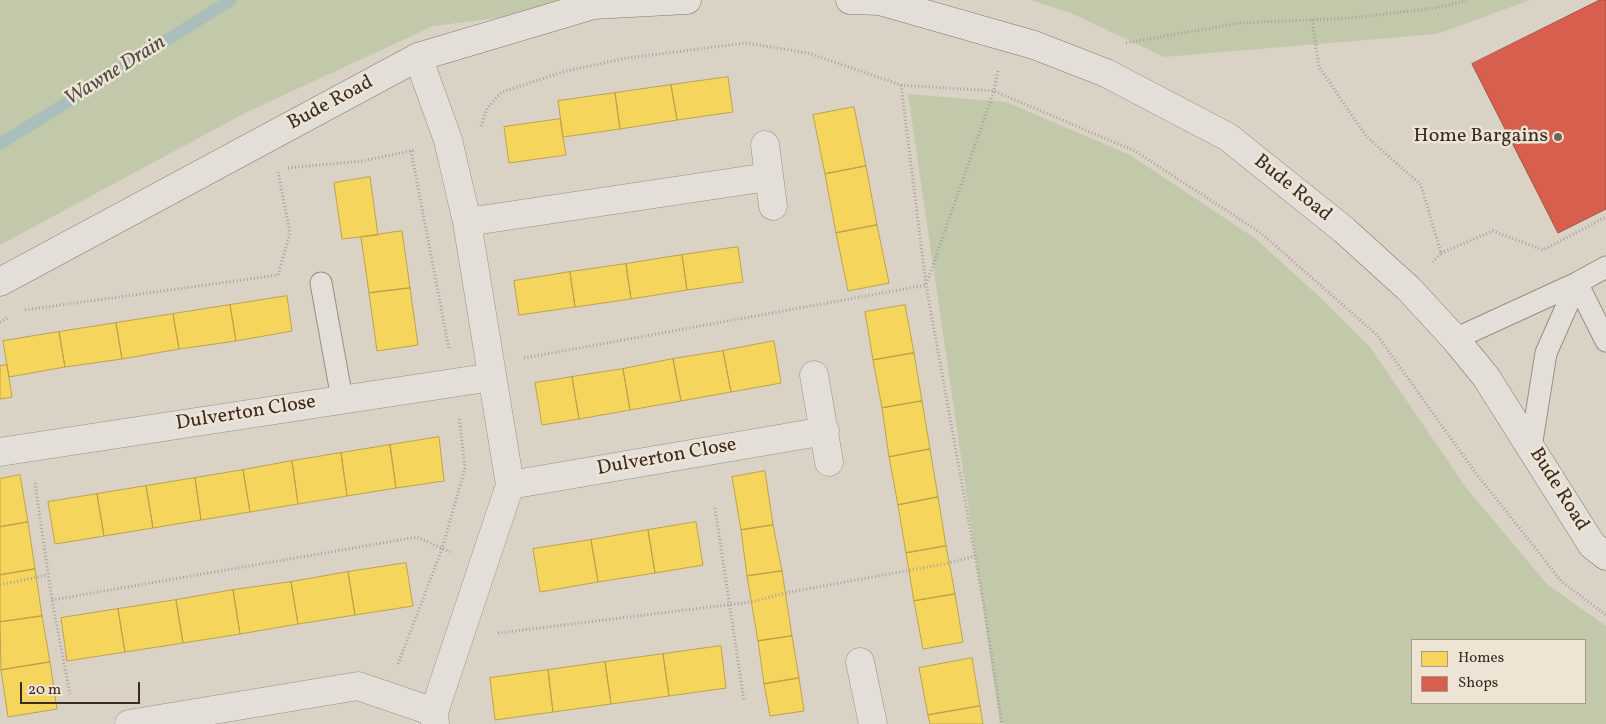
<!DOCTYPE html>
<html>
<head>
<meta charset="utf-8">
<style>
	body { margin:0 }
	#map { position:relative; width:1606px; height:724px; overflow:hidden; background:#dad3c5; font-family:Vollkorn,serif }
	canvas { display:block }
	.legend { position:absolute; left:1411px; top:639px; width:175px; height:65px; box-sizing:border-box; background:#ede4d3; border:1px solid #a59a8d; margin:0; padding:6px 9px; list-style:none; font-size:15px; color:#3a2b24 }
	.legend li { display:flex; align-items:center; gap:10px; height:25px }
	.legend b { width:25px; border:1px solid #a59a8d }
	.scale { position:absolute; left:20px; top:682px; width:120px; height:22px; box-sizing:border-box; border:2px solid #3a2b24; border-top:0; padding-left:6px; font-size:15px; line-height:18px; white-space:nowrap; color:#3a2b24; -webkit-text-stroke:4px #ede4d3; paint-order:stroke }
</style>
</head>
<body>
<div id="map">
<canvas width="1606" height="724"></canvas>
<ul class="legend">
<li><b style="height:14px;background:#f6d55c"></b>Homes</li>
<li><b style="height:14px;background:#d6604d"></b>Shops</li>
</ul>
<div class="scale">20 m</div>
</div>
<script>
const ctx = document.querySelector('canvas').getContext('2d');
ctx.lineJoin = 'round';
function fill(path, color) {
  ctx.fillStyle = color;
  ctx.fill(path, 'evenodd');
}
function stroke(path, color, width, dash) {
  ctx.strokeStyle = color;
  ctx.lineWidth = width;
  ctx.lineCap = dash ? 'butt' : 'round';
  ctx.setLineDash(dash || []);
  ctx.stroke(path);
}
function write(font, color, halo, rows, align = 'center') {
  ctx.font = font + ' Vollkorn,serif';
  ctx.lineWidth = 5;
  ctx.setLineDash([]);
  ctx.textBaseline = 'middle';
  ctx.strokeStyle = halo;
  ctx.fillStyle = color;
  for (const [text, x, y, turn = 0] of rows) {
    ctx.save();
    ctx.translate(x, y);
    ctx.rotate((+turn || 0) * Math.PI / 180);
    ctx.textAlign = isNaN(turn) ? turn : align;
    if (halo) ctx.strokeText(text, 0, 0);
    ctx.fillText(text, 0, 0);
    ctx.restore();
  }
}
fill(new Path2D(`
	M 0,0 L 644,0 L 433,26 L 245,113 L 0,245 Z
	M 1030,0 L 1530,0 L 1437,34 L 1164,57 L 1071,13 Z
	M 908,94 L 1006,102 L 1130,155 L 1256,239 L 1324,301 L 1370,347 L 1467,489 L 1548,585 L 1606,626 L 1606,724 L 1000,724 ZM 1412,640 L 1585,640 L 1585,703 L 1412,703 Z`), '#c2c8aa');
const homes = new Path2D(`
	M 728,77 L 733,112 L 677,120 L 671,85 Z
	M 671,85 L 677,120 L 620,129 L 615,93 Z
	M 615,93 L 620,129 L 563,137 L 558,101 Z
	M 854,107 L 866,166 L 825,174 L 813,115 Z
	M 560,119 L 566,155 L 509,163 L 504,127 Z
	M 866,166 L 877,225 L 836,233 L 825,174 Z
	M 370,177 L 378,235 L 342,239 L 334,183 Z
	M 877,225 L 889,283 L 848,291 L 836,233 Z
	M 402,231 L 410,288 L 369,293 L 361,237 Z
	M 738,247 L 743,282 L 687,290 L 682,255 Z
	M 682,255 L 687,290 L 631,299 L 626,264 Z
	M 626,264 L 631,299 L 575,307 L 570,272 Z
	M 570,272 L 575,307 L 519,315 L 514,281 Z
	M 410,288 L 418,345 L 377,351 L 369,293 Z
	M 287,296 L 292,331 L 236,341 L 230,305 Z
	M 230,305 L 236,341 L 179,349 L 173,314 Z
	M 905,305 L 914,353 L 873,360 L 865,312 Z
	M 173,314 L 179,349 L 122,359 L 116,323 Z
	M 116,323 L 122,359 L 65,367 L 59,332 Z
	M 59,332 L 65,367 L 9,377 L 3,341 Z
	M 774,341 L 781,383 L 731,392 L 723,351 Z
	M 723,351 L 731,392 L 681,401 L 673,359 Z
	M 914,353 L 922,401 L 882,408 L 873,360 Z
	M 673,359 L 681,401 L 630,410 L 623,369 Z
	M 7,365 L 12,397 L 0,399 L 0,366 Z
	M 623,369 L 630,410 L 579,419 L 572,377 Z
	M 572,377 L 579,419 L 542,425 L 535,383 Z
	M 922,401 L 930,449 L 889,457 L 882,408 Z
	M 439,437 L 444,481 L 396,488 L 390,445 Z
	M 390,445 L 396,488 L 347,496 L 341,453 Z
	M 930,449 L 938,497 L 898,505 L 889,457 Z
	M 341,453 L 347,496 L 298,504 L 292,461 Z
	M 292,461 L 298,504 L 250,512 L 243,470 Z
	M 243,470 L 250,512 L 201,520 L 195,478 Z
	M 765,471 L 773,525 L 741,530 L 732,477 Z
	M 20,475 L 28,522 L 0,527 L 0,479 Z
	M 195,478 L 201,520 L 153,528 L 146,486 Z
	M 146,486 L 153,528 L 104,536 L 97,494 Z
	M 97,494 L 104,536 L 55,544 L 48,502 Z
	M 938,497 L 946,546 L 906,553 L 898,505 Z
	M 28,522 L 35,569 L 0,575 L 0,527 Z
	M 696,522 L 703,565 L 655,573 L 648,530 Z
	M 773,525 L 782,571 L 747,576 L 741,530 Z
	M 648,530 L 655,573 L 598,582 L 591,540 Z
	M 591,540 L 598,582 L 540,592 L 533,549 Z
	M 946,546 L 955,594 L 914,601 L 906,553 Z
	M 406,563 L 413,606 L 355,615 L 348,572 Z
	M 35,569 L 42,616 L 0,622 L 0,575 Z
	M 782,571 L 792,636 L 758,641 L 747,576 Z
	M 348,572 L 355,615 L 298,624 L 291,582 Z
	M 291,582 L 298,624 L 240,634 L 233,590 Z
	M 233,590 L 240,634 L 183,643 L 176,600 Z
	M 955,594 L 963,642 L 923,649 L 914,601 Z
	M 176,600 L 183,643 L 125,652 L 118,609 Z
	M 118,609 L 125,652 L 67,661 L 61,618 Z
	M 42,616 L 50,662 L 1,670 L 0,622 Z
	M 792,636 L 799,678 L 764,684 L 758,641 Z
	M 721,646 L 726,688 L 669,696 L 663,654 Z
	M 663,654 L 669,696 L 611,704 L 605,662 Z
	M 972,658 L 980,706 L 928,715 L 919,668 Z
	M 50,662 L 57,709 L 8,717 L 1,670 Z
	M 605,662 L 611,704 L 553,712 L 548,670 Z
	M 548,670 L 553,712 L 495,720 L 490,678 Z
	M 799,678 L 804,711 L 770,716 L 764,684 Z
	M 980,706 L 983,724 L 930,724 L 928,715 Z`);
fill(homes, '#f6d55c');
stroke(homes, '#bea24b', 1);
const shops = new Path2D(`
	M 1600,0 L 1606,0 L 1606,209 L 1558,233 L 1472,64 Z`);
fill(shops, '#d6604d');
stroke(shops, '#a75041', 1);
stroke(new Path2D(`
	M 0,144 L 231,0`), '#aabfbb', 12);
const lane = new Path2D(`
	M 321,283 L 342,399
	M 1577,283 L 1606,341
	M 1455,339 L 1577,283 L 1606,267
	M 1531,447 L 1546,353 L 1577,283`);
const street = new Path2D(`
	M 418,57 L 448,140 L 467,222 L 510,485 L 434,712 L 435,724
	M 765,145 L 773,206
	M 467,222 L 768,177
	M 814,375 L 829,462
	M 0,452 L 492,377
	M 510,485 L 825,431
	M 860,662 L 873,724
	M 129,724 L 358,686 L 434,712`);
const secondary = new Path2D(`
	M 850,0 L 880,1 L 1034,45 L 1106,73 L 1228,137 L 1344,230 L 1409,289 L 1455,339 L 1486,377 L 1592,545 L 1606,556
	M 0,282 L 418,57 L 593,5 L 687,0`);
stroke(lane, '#958f86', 23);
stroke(street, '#958f86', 29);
stroke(secondary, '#7e7870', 29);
stroke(new Path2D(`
	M 1312,20 L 1319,67 L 1366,136 L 1421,185 L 1441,253 L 1433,262
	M 1126,43 L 1239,23 L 1351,18 L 1435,8 L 1467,0
	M 901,85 L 926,285 L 984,606 L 1002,724
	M 481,126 L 487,108 L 502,92 L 566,71 L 627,58 L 746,43 L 808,53 L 901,85 L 994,91 L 1135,151 L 1261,233 L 1377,335 L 1475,472 L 1562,582 L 1606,615
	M 411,151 L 449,349
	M 288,168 L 362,161 L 415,150
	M 1441,253 L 1493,231 L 1543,250 L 1606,217
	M 25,310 L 278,275 L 290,233 L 278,172
	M 0,322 L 9,317
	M 524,358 L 926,285 L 994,91 L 998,70
	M 35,483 L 52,600 L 70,694
	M 715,508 L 744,701
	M 0,585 L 48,575
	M 52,600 L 417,537 L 450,552
	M 498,633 L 751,602 L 785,593 L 949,563 L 975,556
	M 398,664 L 442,549 L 465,468 L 459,417`), '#a6a29c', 3, [1, 2.5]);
stroke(lane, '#e3dfd8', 21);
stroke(street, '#e3dfd8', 28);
stroke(secondary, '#e3dfd8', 28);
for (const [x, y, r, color] of [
	[1558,137,5,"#72665c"]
]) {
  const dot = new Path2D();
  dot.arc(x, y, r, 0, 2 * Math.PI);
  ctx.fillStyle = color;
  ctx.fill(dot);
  stroke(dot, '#ede4d3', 2);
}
write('20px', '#3a2b24', '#ede4d3', [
	["Bude Road",331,104,-28],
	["Bude Road",1292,189,39],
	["Dulverton Close",246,414,-9],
	["Dulverton Close",667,458,-10],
	["Bude Road",1558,490,58]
]);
write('20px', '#3a2b24', '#ede4d3', [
	["Home Bargains",1548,137]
], 'right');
write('italic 21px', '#514e49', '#ede4d3', [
	["Wawne Drain",116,72,-32]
]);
</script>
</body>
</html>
